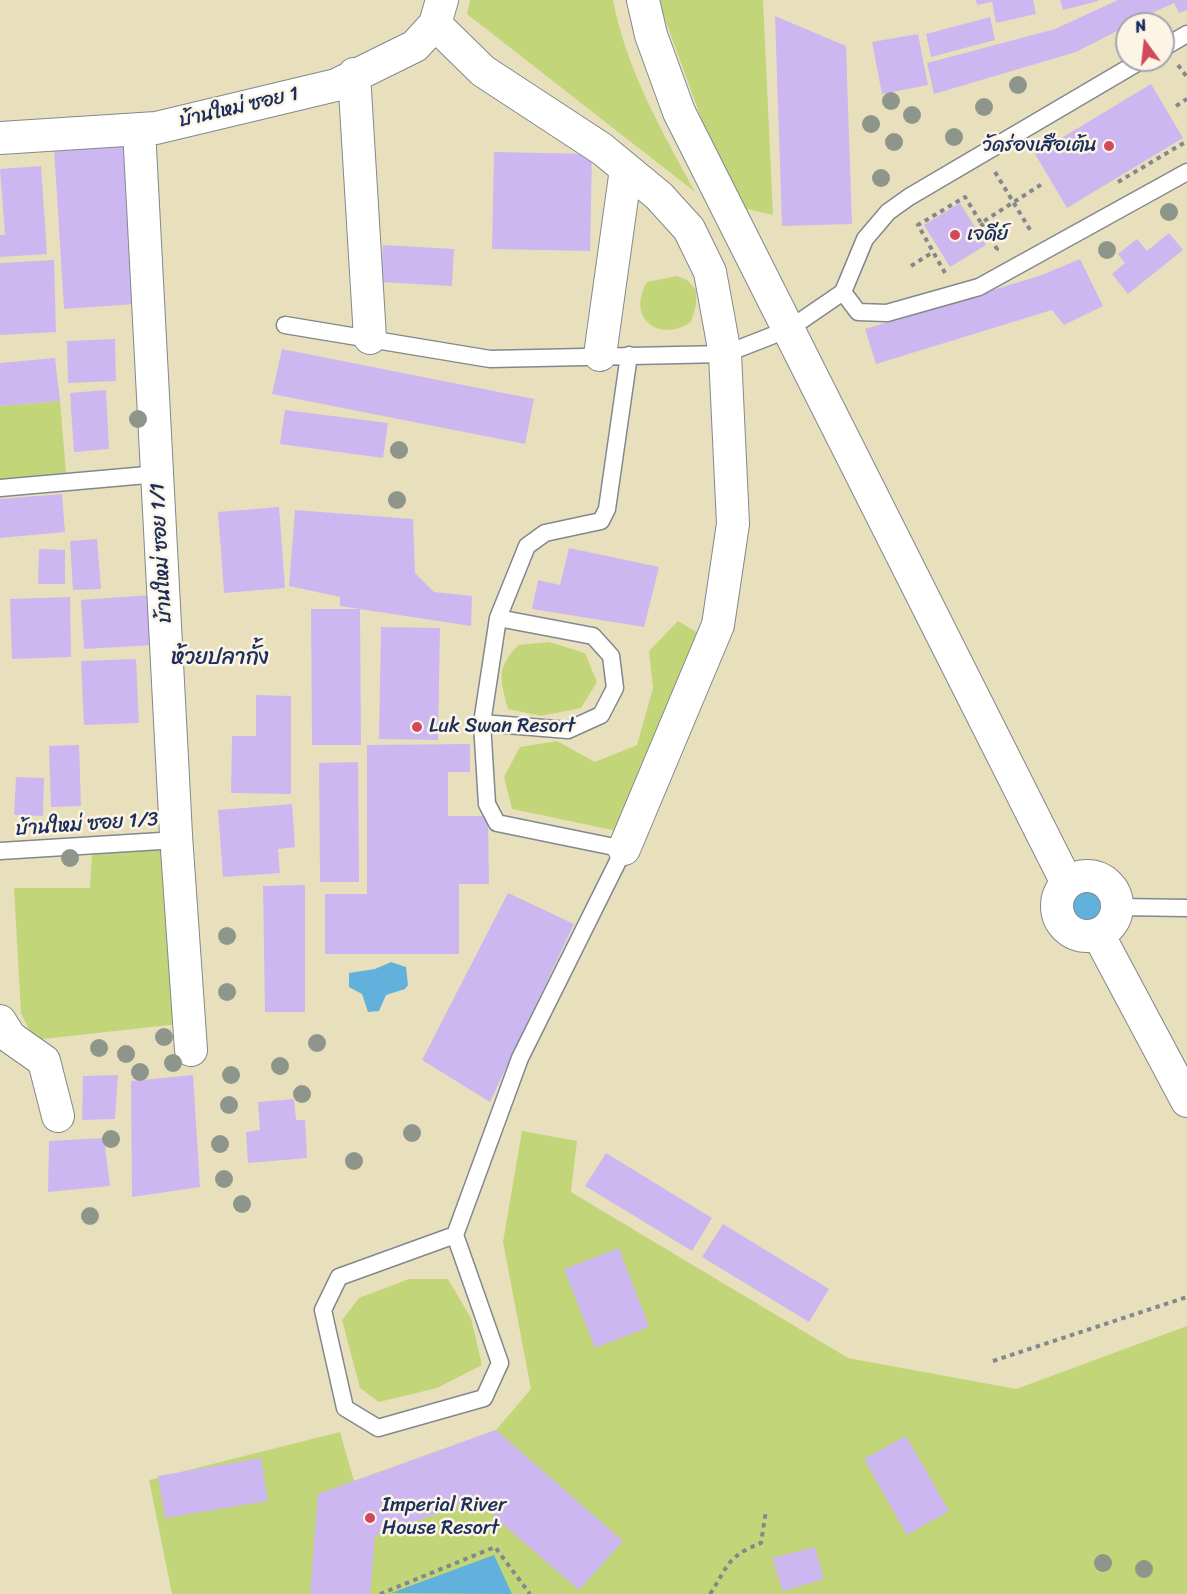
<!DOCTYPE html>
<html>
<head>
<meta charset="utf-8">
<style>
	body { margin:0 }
	#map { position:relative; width:1187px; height:1594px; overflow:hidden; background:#e8e0bc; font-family:Sriracha,sans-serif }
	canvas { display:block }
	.north { position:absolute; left:1115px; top:12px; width:60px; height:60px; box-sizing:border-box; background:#fcf5e5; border:2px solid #a2a6af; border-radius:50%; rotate:345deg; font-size:16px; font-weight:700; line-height:24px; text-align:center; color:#1b2f5e }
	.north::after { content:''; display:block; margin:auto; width:21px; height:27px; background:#d1495b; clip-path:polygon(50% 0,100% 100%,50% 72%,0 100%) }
</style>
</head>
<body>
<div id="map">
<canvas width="1187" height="1594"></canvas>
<div class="north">N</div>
</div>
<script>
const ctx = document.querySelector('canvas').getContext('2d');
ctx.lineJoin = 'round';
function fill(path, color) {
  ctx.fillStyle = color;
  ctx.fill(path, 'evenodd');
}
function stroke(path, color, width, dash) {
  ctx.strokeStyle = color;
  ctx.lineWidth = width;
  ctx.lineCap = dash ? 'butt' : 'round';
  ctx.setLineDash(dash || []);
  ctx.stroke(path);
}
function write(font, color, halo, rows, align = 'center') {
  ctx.font = font + ' Sriracha,"Playpen Sans Thai",sans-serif';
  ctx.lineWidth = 5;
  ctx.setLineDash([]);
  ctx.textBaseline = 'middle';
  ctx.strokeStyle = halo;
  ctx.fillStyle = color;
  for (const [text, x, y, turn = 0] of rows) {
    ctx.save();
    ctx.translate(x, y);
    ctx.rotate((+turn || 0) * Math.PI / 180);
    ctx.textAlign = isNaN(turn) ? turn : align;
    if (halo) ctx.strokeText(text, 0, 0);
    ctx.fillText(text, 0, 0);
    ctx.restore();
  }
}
fill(new Path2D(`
	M 470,0 L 613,0 C 626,69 662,131 695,192 L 467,14 Z
	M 658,0 L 763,0 L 773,215 L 743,208 L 703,123 Z
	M 677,276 L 687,280 L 696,290 L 696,305 L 691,322 C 658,344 626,317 647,282 Z
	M 60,401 L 66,473 L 0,479 L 0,406 Z
	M 678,621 L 701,635 L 622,832 L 512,809 L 504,777 L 520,747 L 557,741 L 595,762 L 637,745 L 653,688 L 649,651 Z
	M 549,642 L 585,653 L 597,682 L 581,708 L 541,716 L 508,709 C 500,678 496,669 518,645 Z
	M 170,846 L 179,1024 L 34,1040 L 21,1013 L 14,888 L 90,888 L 92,853 Z
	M 522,1131 L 577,1141 L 571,1192 L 848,1358 L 1016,1389 L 1187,1326 L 1187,1594 L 172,1594 L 149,1480 L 340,1432 L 354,1481 L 496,1430 L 531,1389 L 503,1242 Z
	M 409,1279 L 448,1279 L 471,1318 L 482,1365 L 437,1388 L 379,1402 L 360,1388 L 342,1320 L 359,1298 Z`), '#c2d679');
fill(new Path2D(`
	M1071 904a16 16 0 1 1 32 0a16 16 0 1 1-32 0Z
	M 391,962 L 406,967 L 408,985 L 405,989 L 386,995 L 379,1011 L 368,1012 L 362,994 L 349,987 L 349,973 L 375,969 Z
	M 494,1555 L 512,1594 L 391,1593 Z`), '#61b1dc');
fill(new Path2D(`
	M 976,0 L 1033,0 L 1036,14 L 996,23 L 992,2 L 977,5 Z
	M 1060,0 L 1098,0 L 1098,1 L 1063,10 Z
	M 1118,0 L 1187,0 L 1187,10 L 1179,13 L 1174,3 L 1127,24 L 1127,26 L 1076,52 L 934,94 L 927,63 L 1055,29 Z
	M 775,16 L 846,46 L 852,224 L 782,226 Z
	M 990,17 L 995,40 L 931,57 L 926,34 Z
	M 918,34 L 928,85 L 882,94 L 872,42 Z
	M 1151,84 L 1183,138 L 1067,208 L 1035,154 Z
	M 126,144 L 135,304 L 64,309 L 54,148 Z
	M 494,152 L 592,154 L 590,251 L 492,249 Z
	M 41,166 L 47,254 L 0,257 L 0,235 L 5,235 L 0,169 Z
	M 960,203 L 986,245 L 950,267 L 924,225 Z
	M 1169,233 L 1183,250 L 1128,294 L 1112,274 L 1125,263 L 1118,254 L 1137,239 L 1147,251 Z
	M 383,245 L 454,249 L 452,286 L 381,282 Z
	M 1080,259 L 1103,306 L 1064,325 L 1052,310 L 876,364 L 865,329 L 1042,275 Z
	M 54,260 L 56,332 L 0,335 L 0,263 Z
	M 115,339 L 116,381 L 68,383 L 67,341 Z
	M 282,349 L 534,399 L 525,444 L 272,394 Z
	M 55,358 L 60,401 L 0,406 L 0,363 Z
	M 106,390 L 109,449 L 74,452 L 70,393 Z
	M 285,410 L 388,423 L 383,458 L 280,444 Z
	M 62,494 L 65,532 L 0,538 L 0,499 Z
	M 279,507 L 285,588 L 224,593 L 218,512 Z
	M 295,510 L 413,519 L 415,573 L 434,592 L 472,596 L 471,626 L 340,606 L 340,597 L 289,586 Z
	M 97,539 L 101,589 L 73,590 L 70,541 Z
	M 569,548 L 659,567 L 644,627 L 532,609 L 538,580 L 560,585 Z
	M 39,549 L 65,550 L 65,584 L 38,584 Z
	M 151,595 L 154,645 L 84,649 L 81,600 Z
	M 70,597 L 71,657 L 12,659 L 10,599 Z
	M 311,609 L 360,609 L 361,745 L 312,745 Z
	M 381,627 L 440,628 L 438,740 L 379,739 Z
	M 136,659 L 139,723 L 84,725 L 81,661 Z
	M 256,695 L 291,696 L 291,794 L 231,793 L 232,736 L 256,736 Z
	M 470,744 L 470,772 L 448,772 L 448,816 L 488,816 L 489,884 L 459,884 L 459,954 L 325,954 L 325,894 L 367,894 L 367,745 Z
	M 79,745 L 81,806 L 51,807 L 49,746 Z
	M 358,762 L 359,882 L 320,882 L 319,763 Z
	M 16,777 L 44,778 L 43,816 L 14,815 Z
	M 292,804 L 295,847 L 278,849 L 280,873 L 223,877 L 218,810 Z
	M 305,885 L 305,1012 L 265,1012 L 263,886 Z
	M 508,893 L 574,924 L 490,1102 L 422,1060 Z
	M 118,1075 L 115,1119 L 82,1120 L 83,1076 Z
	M 193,1075 L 200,1187 L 132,1197 L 131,1081 Z
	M 294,1099 L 296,1120 L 305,1120 L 307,1158 L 248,1163 L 246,1132 L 260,1130 L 258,1102 Z
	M 104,1138 L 110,1186 L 48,1192 L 49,1141 Z
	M 606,1153 L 712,1218 L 692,1251 L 585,1186 Z
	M 723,1224 L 829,1289 L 809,1322 L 702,1257 Z
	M 619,1248 L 649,1327 L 595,1348 L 564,1269 Z
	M 496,1430 L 623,1541 L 579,1590 L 475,1500 L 375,1536 L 370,1594 L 310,1594 L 318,1494 Z
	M 906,1436 L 949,1511 L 907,1535 L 864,1459 Z
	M 261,1458 L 268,1501 L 165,1518 L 158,1476 Z
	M 815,1547 L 824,1579 L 783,1591 L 772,1558 Z`), '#cdb7f1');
const service = new Path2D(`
	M 1163,48 L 1187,34
	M 843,292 L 858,312 L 887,313 L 979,287 L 1187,172
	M 285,325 L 490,359 L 725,354 L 789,329 L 843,292 L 865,239 L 888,212 L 909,197 L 1142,60
	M 0,488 L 158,474
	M 482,723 L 568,730 L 601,715 L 615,688 L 611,656 L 593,636 L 498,618
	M 0,851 L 177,840
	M 1118,907 L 1187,908
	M 455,1235 L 339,1277 L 323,1310 L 345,1408 L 378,1428 L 484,1398 L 500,1363 L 455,1235 L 520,1058 L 624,849 L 497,823 L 487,804 L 482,723 L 498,618 L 527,546 L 545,533 L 601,521 L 607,509 L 629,355`);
const minor = new Path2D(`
	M 643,0 L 651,35 L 679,112 L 1067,883
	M 435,24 L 483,71 L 602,149 L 659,196 L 689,229 L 710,272 L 725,354 L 733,524 L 718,625 L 624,849
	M 354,74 L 370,338
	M 139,129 L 176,835 L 191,1050
	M 0,138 L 156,128 L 336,85 L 415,46 L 435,24 L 442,0
	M 600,355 L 626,169
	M1057 906a30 30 0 1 1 60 0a30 30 0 1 1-60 0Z
	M 1098,934 L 1187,1101
	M 0,1021 L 10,1037 L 44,1061 L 58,1116`);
stroke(service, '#82888d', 19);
stroke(minor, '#82888d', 34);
stroke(new Path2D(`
	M 1178,65 L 1187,77
	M 1176,106 L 1187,99
	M 995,172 L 1032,233
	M 1118,182 L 1187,141
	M 981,223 L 997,249 L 994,251
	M 911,266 L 933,252
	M 945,273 L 918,225 L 965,197 L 981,223 L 1042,184
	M 993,1361 L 1187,1297
	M 380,1594 L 495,1547 L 530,1594
	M 710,1594 C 729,1565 726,1557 761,1543 L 766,1510`), '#82888d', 4, [4.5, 4.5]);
stroke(service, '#fff', 16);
stroke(minor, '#fff', 32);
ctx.fillStyle = '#8e968c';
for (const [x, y] of [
	[1018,85],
	[891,101],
	[984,107],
	[912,115],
	[871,124],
	[954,137],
	[894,142],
	[881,178],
	[1169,212],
	[1107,250],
	[138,419],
	[399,450],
	[397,500],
	[70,858],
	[227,936],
	[227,992],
	[164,1037],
	[317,1043],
	[99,1048],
	[126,1054],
	[173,1063],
	[280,1066],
	[140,1072],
	[231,1075],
	[302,1094],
	[229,1105],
	[412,1133],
	[111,1139],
	[220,1144],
	[354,1161],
	[224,1179],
	[242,1204],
	[90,1216],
	[1103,1563],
	[1144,1569]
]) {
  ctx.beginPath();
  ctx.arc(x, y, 9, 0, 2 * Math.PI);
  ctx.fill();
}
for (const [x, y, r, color] of [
	[1109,146,6,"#d1495b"],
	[955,235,6,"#d1495b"],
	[417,727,6,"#d1495b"],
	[370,1518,6,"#d1495b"]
]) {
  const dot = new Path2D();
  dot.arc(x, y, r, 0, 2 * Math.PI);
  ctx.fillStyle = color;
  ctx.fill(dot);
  stroke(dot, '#fcf5e5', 2);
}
write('20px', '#1b2f5e', '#fcf5e5', [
	["บ้านใหม่ ซอย 1",239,108,-13],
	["บ้านใหม่ ซอย 1/1",162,553,-93],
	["บ้านใหม่ ซอย 1/3",87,825,-4]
]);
write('20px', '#1b2f5e', '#fcf5e5', [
	["วัดร่องเสือเต้น",1097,146,"right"],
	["เจดีย์",967,235],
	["Luk Swan Resort",429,727],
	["Imperial River",382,1506],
	["House Resort",382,1529]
], 'left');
write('22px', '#1b2f5e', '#fcf5e5', [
	["ห้วยปลากั้ง",220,658]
]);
</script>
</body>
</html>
